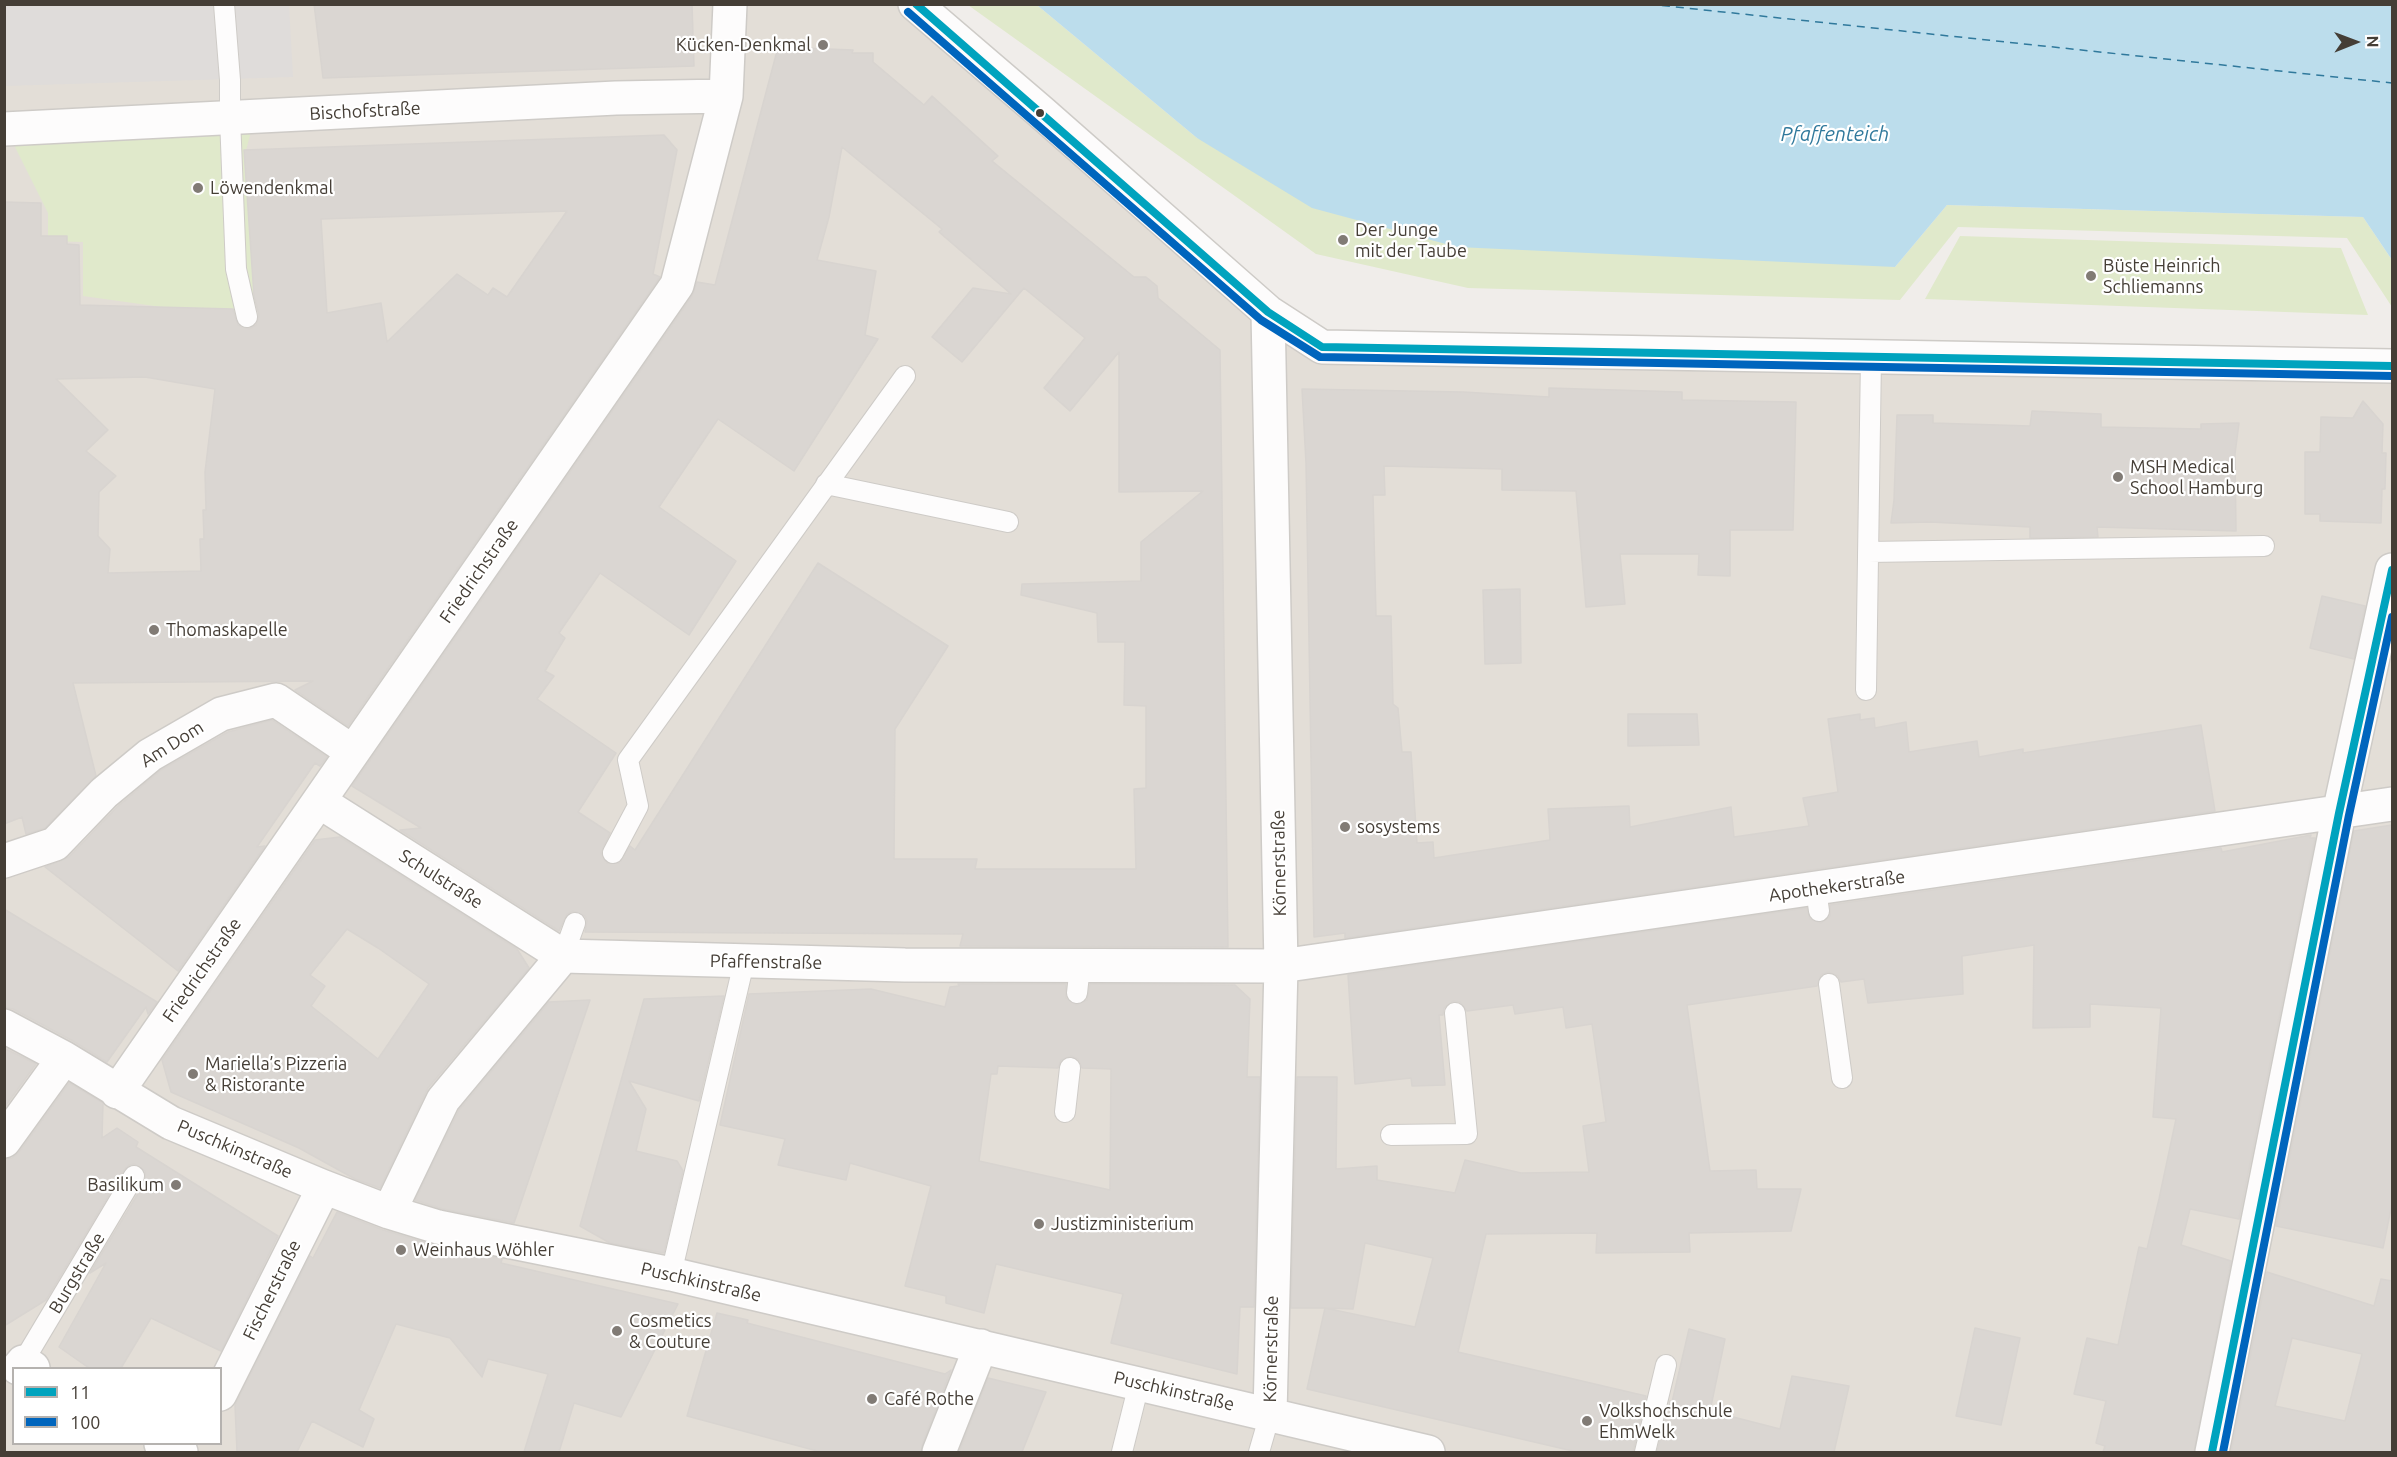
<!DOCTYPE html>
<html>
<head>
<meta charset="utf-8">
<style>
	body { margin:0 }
	#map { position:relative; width:2397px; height:1457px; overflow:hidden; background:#f0edea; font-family:Ubuntu,sans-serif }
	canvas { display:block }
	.frame { position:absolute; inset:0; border:6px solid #453e36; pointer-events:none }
	.legend { position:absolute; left:12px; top:1367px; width:210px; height:78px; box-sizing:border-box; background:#fff; border:2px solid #b5b2af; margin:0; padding:8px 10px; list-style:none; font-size:18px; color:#453e36 }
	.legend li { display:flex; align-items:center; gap:12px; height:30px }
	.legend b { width:30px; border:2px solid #b5b2af }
	.north { position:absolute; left:2325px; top:12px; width:60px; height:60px; -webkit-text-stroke:4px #fff; paint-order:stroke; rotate:89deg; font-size:16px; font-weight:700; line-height:24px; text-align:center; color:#453e36 }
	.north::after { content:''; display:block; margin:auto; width:21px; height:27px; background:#453e36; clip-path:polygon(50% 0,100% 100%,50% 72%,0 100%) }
</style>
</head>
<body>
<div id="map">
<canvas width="2397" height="1457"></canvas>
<div class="frame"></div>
<ul class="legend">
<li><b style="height:8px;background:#00a3be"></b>11</li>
<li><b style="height:8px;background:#0065bd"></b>100</li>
</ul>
<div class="north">N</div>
</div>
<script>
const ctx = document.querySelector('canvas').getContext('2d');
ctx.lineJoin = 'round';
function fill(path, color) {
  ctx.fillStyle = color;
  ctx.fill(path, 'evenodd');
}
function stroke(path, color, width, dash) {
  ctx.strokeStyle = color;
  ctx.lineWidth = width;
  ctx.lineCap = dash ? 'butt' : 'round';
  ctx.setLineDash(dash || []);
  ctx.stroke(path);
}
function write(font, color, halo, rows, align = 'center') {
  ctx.font = font + ' Ubuntu,sans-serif';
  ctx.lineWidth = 4.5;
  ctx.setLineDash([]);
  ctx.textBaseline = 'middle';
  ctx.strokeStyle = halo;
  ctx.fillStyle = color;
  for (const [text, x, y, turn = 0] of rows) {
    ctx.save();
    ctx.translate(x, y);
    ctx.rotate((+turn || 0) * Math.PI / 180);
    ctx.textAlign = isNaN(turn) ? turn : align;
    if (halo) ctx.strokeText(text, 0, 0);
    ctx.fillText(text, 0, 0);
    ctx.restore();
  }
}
fill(new Path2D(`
	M 5,5 L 914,5 L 1322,347 L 2392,366 L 2392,1452 L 5,1452 ZM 14,1368 L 220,1368 L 220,1444 L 14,1444 Z`), '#e3ded7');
fill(new Path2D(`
	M 968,5 L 1037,5 L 1197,138 L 1895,267 L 1947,205 L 2363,217 L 2392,260 L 2392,307 L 2347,238 L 1958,227 L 1900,300 L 1468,288 L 1316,254 Z
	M 255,117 L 245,154 L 256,317 L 226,316 L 83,296 L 83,242 L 48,241 L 48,213 L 6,129 Z
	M 1960,236 L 2341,248 L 2368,315 L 1925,299 Z`), '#e0e9cb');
fill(new Path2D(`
	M 4,5 L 289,5 L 293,77 L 5,86 Z`), '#dfdcda');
fill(new Path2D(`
	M 1037,5 L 2392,5 L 2392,260 L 2363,217 L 1947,205 L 1895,267 L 1457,247 L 1312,208 L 1197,138 Z`), '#bcddec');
stroke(new Path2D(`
	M 1648,4 L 2392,83`), '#30799c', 1.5, [8, 6]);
const building = new Path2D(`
	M 314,4 L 692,4 L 694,66 L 323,78 Z
	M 802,48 L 853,50 L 852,53 L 873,53 L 873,62 L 924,105 L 932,96 L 998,156 L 992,161 L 1134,277 L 1146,277 L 1157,286 L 1158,298 L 1220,350 L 1228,947 L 960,946 L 963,934 L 585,932 L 587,921 L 585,916 L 573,911 L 567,914 L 559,931 L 400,830 L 421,828 L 352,786 L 692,296 L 697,282 L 715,285 L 777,51 L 802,51 ZM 842,147 L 942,229 L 939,232 L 1011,294 L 973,288 L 932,337 L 962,362 L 1024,288 L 1085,338 L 1044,388 L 1070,411 L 1119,352 L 1119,492 L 1203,491 L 1141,542 L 1141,581 L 1022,584 L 1021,595 L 1097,613 L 1098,642 L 1125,642 L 1124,705 L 1146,706 L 1146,788 L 1134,789 L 1136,869 L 975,869 L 977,859 L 894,859 L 895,729 L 948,646 L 818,563 L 635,850 L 630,846 L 619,863 L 607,863 L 601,853 L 610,833 L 578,812 L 616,753 L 537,699 L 554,676 L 545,671 L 565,638 L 559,633 L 600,573 L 689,635 L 736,561 L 659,507 L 718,419 L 794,471 L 878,339 L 865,335 L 876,271 L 817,260 L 829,217 Z
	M 664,135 L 677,150 L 653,274 L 660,277 L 348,726 L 295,690 L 313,681 L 73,683 L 96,776 L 45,828 L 26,834 L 22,817 L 4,824 L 4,202 L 41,203 L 41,236 L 67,236 L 67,244 L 79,245 L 80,305 L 233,309 L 238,325 L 249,329 L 256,325 L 259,315 L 254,296 L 244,150 ZM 567,211 L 507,297 L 493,288 L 488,295 L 457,274 L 387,342 L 381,303 L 327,313 L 321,219 ZM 145,377 L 215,389 L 205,472 L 206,510 L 203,510 L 204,539 L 200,539 L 201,571 L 108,573 L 110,549 L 98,536 L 99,492 L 116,476 L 86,451 L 108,430 L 56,379 Z
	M 1549,388 L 1682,392 L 1682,400 L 1796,402 L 1793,530 L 1730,530 L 1730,576 L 1698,575 L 1699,554 L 1620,554 L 1625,604 L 1586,607 L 1576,491 L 1502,490 L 1502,469 L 1384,466 L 1385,495 L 1373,495 L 1376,616 L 1391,616 L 1393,704 L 1398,708 L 1402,752 L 1411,752 L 1417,843 L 1433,842 L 1434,858 L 1550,840 L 1548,809 L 1629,806 L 1630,827 L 1731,807 L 1734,837 L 1809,826 L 1803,798 L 1838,792 L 1828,719 L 1860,714 L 1860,720 L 1874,718 L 1875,728 L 1906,722 L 1909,752 L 1977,741 L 1979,757 L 2023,749 L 2023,753 L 2201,725 L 2215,811 L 1345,938 L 1345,933 L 1314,937 L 1306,463 L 1302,389 L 1463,392 L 1549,397 Z
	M 2363,401 L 2383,424 L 2382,453 L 2386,453 L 2385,489 L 2382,489 L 2381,523 L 2320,521 L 2320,514 L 2305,514 L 2305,452 L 2320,452 L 2321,417 L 2353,418 Z
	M 2032,411 L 2101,414 L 2101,427 L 2201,429 L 2201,424 L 2239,423 L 2235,454 L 2236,531 L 2097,527 L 2098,537 L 2030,538 L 2030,527 L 1930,522 L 1891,523 L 1894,500 L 1897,415 L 1933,415 L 1933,423 L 2030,426 Z
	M 1520,589 L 1521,663 L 1485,664 L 1483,590 Z
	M 2322,596 L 2365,606 L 2354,659 L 2310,648 Z
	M 1628,714 L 1697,714 L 1699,745 L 1628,746 Z
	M 272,720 L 327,757 L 320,766 L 315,763 L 257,847 L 265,846 L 178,971 L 45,867 L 69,857 L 117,807 L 161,770 L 228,732 Z
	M 2392,825 L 2392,1204 L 2383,1248 L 2276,1226 L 2354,831 Z
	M 2311,835 L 2310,838 L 2315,838 L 2239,1219 L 2190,1209 L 2181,1245 L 2231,1261 L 2194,1452 L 2103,1452 L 2105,1446 L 2096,1443 L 2106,1401 L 2074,1394 L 2087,1338 L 2118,1345 L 2139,1247 L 2147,1249 L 2159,1199 L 2176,1119 L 2153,1117 L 2161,1008 L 2090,1004 L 2090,1027 L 2033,1028 L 2034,945 L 1962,956 L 1963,994 L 1868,1003 L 1864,979 L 1841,982 L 1838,976 L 1828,972 L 1821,975 L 1817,986 L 1687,1005 L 1710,1171 L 1756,1170 L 1757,1189 L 1801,1189 L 1791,1231 L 1689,1233 L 1690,1252 L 1596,1253 L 1597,1233 L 1486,1234 L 1458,1352 L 1646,1396 L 1633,1452 L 1577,1452 L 1307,1389 L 1325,1308 L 1291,1308 L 1297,1077 L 1337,1077 L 1336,1169 L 1377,1166 L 1377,1180 L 1455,1193 L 1465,1160 L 1521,1173 L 1589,1172 L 1583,1126 L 1606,1122 L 1592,1024 L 1566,1028 L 1563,1007 L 1515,1014 L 1513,1005 L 1467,1011 L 1460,1002 L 1453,1001 L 1444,1008 L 1443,1015 L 1439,1015 L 1445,1085 L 1412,1086 L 1411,1078 L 1355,1084 L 1348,975 L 1807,908 L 1810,919 L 1821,923 L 1830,916 L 1830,905 L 2221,848 L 2222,852 ZM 1365,1243 L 1433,1258 L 1415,1327 L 1325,1308 L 1353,1309 Z
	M 340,837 L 517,949 L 529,968 L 428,1088 L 380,1188 L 355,1179 L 299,1148 L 171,1092 L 162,1060 L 315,840 ZM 347,929 L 378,948 L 429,984 L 378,1059 L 311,1006 L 325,986 L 310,975 Z
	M 4,909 L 157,1002 L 148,1014 L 146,1007 L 107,1062 L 73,1041 L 13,1009 L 4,1007 Z
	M 958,984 L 1066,984 L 1066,998 L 1076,1005 L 1087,1000 L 1090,984 L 1235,985 L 1250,999 L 1247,1077 L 1260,1077 L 1254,1307 L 1240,1307 L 1237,1374 L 1111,1343 L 1123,1294 L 996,1264 L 984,1313 L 946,1303 L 946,1296 L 905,1286 L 931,1186 L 850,1163 L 846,1180 L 778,1165 L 785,1139 L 720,1125 L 749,994 L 871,989 L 945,1007 L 950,987 L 959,986 ZM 1071,1056 L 1078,1059 L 1082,1068 L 1111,1069 L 1110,1190 L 979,1161 L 991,1074 L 997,1074 L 998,1066 L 1058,1068 L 1061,1060 Z
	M 724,996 L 699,1101 L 629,1081 L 646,1109 L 636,1151 L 677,1161 L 683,1171 L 664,1253 L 610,1243 L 580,1226 L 644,999 Z
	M 590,1000 L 514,1223 L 443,1209 L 415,1200 L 459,1110 L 549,1002 Z
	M 4,1048 L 36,1064 L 4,1108 Z
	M 69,1083 L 103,1103 L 102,1138 L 117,1128 L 138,1142 L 136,1147 L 278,1236 L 221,1351 L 151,1318 L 121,1368 L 89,1368 L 59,1347 L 106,1263 L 90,1273 L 145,1182 L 145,1171 L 135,1164 L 129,1165 L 124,1170 L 46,1300 L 4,1326 L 4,1159 L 12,1158 L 19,1152 Z
	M 337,1212 L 383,1230 L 433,1245 L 502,1259 L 501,1263 L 678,1304 L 621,1417 L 574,1403 L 559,1452 L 524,1452 L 548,1374 L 488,1359 L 482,1377 L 450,1338 L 396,1324 L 359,1410 L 374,1419 L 363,1447 L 312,1421 L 297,1452 L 237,1452 L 235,1405 L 310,1256 L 313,1258 Z
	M 2267,1272 L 2374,1306 L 2381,1279 L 2392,1281 L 2392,1452 L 2231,1452 ZM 2292,1338 L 2362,1354 L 2345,1421 L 2275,1406 Z
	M 717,1313 L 748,1320 L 747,1323 L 945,1374 L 951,1370 L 922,1445 L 921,1452 L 821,1452 L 687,1416 Z
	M 1975,1328 L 2020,1338 L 2001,1425 L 1956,1416 Z
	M 1689,1329 L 1725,1339 L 1710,1411 L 1780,1429 L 1792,1376 L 1849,1386 L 1834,1452 L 1657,1452 L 1670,1401 L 1672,1402 Z
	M 988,1378 L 1046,1392 L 1022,1452 L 959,1452 Z`);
fill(building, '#dad6d2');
stroke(building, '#d8d4d0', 1.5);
const lane = new Path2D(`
	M 224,4 L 230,80 L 230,118 L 236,269 L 247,317
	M 826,484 L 1008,522
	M 1868,552 L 2264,546
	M 1866,690 L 1871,357
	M 613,853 L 638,806 L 628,760 L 905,376
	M 1816,889 L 1819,911
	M 563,956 L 575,923
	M 1829,984 L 1842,1078
	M 1077,993 L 1080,966
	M 1065,1112 L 1070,1068
	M 1391,1135 L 1467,1134 L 1455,1013
	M 671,1274 L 744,962
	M 23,1362 L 134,1176
	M 1122,1452 L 1139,1384
	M 1259,1452 L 1270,1414
	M 1645,1452 L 1666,1365`);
const street = new Path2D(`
	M 915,4 L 1041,112 L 1268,312 L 1322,347 L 2392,366
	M 4,129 L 616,98 L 726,96
	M 1268,312 L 1281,966 L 1270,1414
	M 320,802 L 563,956
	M 4,861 L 55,844 L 104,793 L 150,755 L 221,714 L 276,700 L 353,752
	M 563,956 L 905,965 L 1281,966 L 2392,804
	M 4,1026 L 64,1058 L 171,1123 L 324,1187 L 389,1212 L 438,1227 L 671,1274 L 1428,1452
	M 117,1092 L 677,285 L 726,96 L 730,4
	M 4,1141 L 64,1058
	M 389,1212 L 443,1100 L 563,956
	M 18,1368 L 23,1362 L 33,1368
	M 220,1394 L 324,1187
	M 161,1444 L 181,1452
	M 939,1452 L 981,1346
	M 2212,1452 L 2339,813 L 2392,570`);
stroke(lane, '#cecbc7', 22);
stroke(street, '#cecbc7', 36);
stroke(lane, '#fdfcfc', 20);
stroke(street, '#fdfcfc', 33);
stroke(new Path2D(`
	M 916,4 L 1268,312 L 1322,347 L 2392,366
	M 2212,1452 L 2339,813 L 2392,570`), '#00a3be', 8);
stroke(new Path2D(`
	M 908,12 L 1261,320 L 1320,357 L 2392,376
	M 2223,1452 L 2349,815 L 2392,617`), '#0065bd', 8);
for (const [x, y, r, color] of [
	[823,45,6,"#817b75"],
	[1040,113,5,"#453e36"],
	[198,188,6,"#817b75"],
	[1343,240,6,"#817b75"],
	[2091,276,6,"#817b75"],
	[2118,477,6,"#817b75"],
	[154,630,6,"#817b75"],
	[1345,827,6,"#817b75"],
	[193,1074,6,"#817b75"],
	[176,1185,6,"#817b75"],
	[1039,1224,6,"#817b75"],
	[401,1250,6,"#817b75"],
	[617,1331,6,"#817b75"],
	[872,1399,6,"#817b75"],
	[1587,1421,6,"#817b75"]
]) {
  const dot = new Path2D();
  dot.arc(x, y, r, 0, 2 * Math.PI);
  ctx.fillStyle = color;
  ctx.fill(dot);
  stroke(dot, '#fff', 2);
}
write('18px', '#453e36', '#fff', [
	["Kücken-Denkmal",811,45,"right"],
	["Löwendenkmal",210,188],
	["Der Junge",1355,230],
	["mit der Taube",1355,251],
	["Büste Heinrich",2103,266],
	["Schliemanns",2103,287],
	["MSH Medical",2130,467],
	["School Hamburg",2130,488],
	["Thomaskapelle",166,630],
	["sosystems",1357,827],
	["Mariella’s Pizzeria",205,1064],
	["& Ristorante",205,1085],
	["Basilikum",164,1185,"right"],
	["Justizministerium",1051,1224],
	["Weinhaus Wöhler",413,1250],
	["Cosmetics",629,1321],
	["& Couture",629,1342],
	["Café Rothe",884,1399],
	["Volkshochschule",1599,1411],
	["EhmWelk",1599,1432]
], 'left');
write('18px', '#453e36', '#fff', [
	["Bischofstraße",365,111,-3],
	["Friedrichstraße",479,571,-55],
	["Am Dom",172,744,-32],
	["Körnerstraße",1279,863,-91],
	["Schulstraße",441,879,32],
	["Apothekerstraße",1837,886,-8],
	["Pfaffenstraße",766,962,1],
	["Friedrichstraße",202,970,-55],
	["Puschkinstraße",235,1149,23],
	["Burgstraße",77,1273,-59],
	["Puschkinstraße",701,1282,13],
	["Fischerstraße",272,1290,-64],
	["Körnerstraße",1271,1349,-89],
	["Puschkinstraße",1174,1391,13]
]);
write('italic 20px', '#30799c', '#fff', [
	["Pfaffenteich",1835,134]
]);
</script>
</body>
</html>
